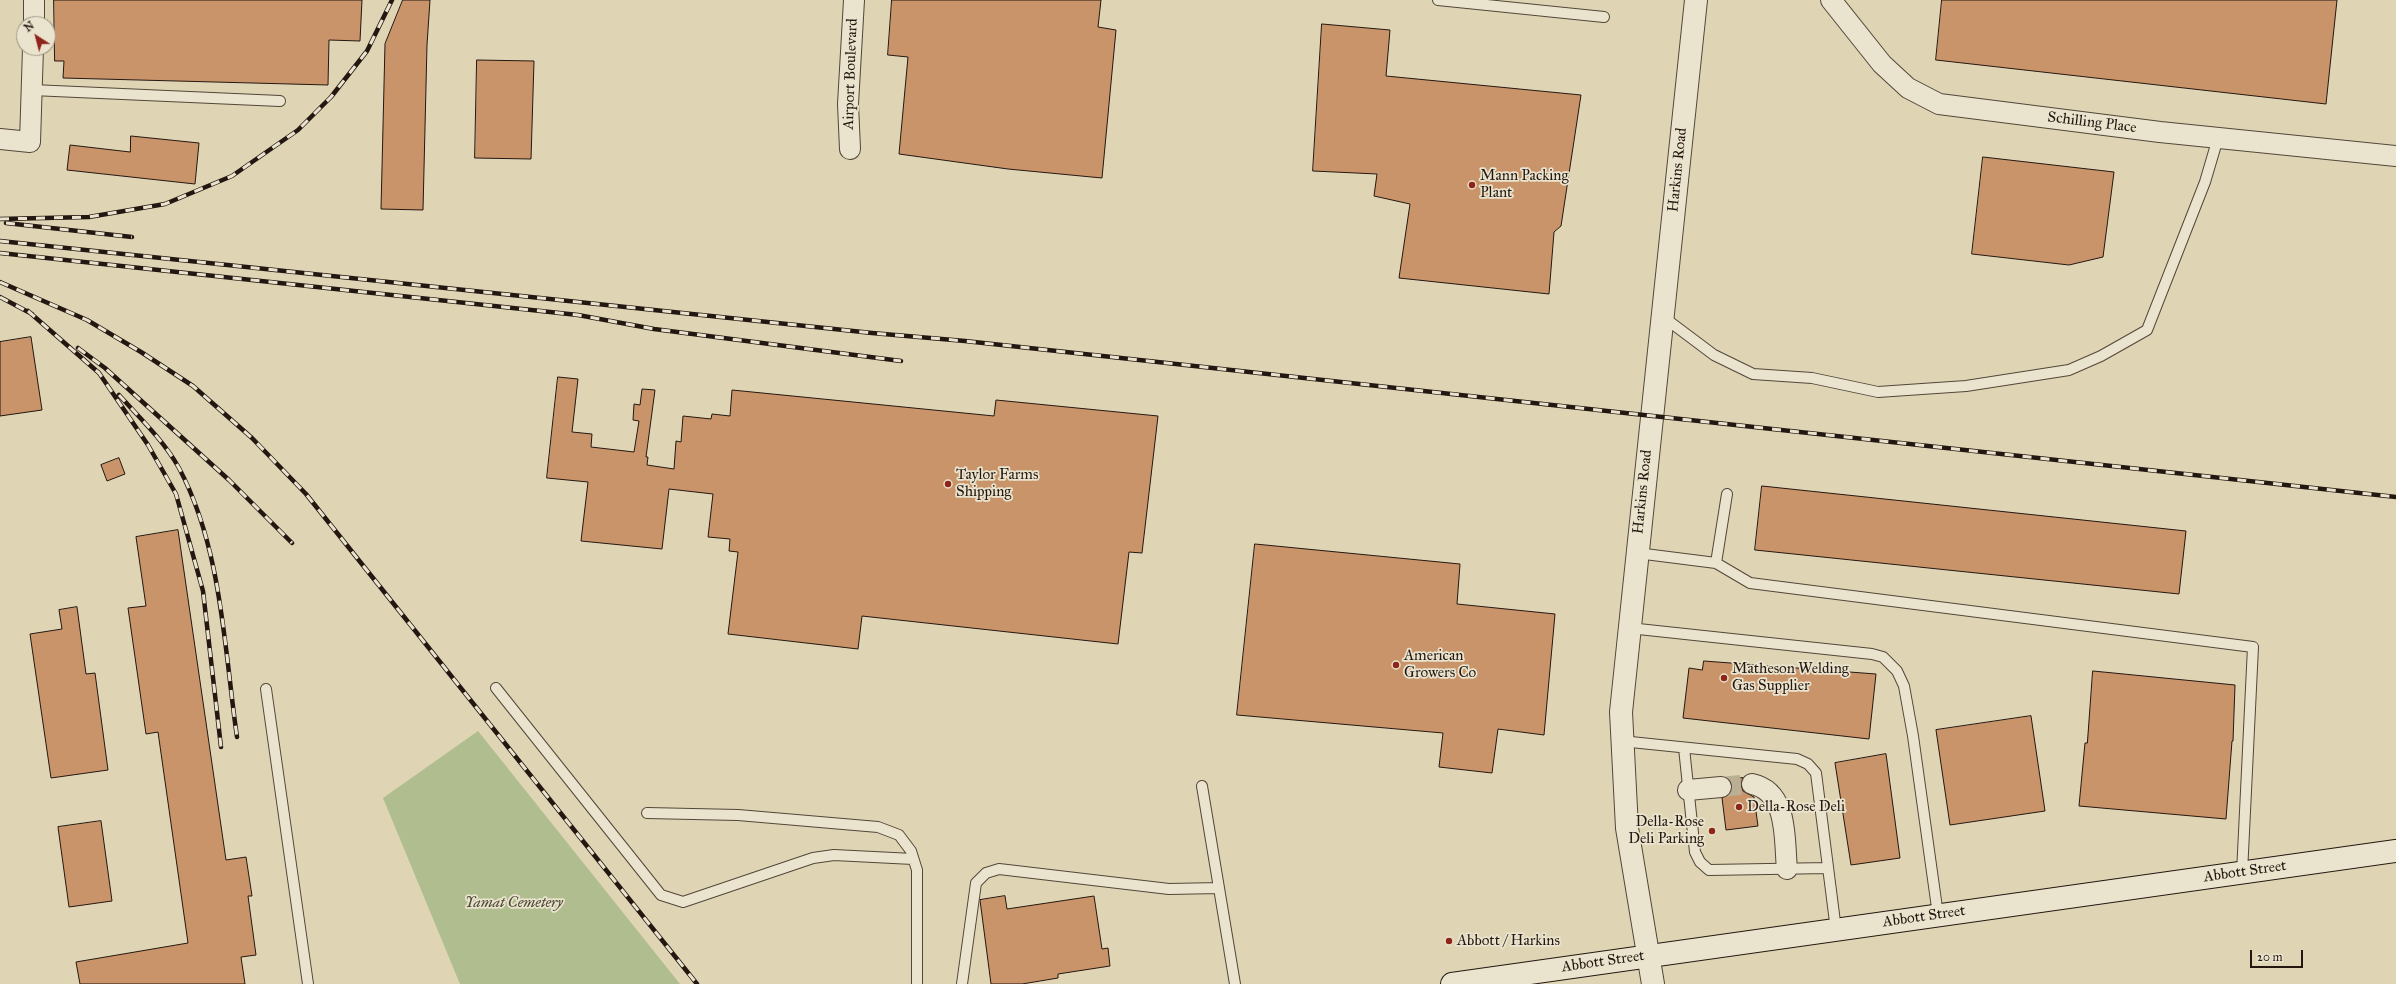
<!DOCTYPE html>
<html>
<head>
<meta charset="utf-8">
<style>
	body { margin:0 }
	#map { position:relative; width:2396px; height:984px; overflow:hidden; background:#dfd5b4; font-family:"IM FELL Great Primer",serif }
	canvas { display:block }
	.north { position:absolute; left:16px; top:16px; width:40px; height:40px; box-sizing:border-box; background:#eae4ce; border:1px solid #9b9282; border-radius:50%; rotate:324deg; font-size:11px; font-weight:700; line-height:16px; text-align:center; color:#241711 }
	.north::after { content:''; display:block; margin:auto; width:14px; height:18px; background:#8f2418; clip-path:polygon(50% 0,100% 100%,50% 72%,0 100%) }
	.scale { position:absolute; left:2250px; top:950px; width:53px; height:18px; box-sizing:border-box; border:2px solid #241711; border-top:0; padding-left:5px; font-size:12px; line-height:14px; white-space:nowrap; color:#241711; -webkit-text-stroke:3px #eae4ce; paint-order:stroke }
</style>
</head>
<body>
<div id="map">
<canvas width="2396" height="984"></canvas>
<div class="north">N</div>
<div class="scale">20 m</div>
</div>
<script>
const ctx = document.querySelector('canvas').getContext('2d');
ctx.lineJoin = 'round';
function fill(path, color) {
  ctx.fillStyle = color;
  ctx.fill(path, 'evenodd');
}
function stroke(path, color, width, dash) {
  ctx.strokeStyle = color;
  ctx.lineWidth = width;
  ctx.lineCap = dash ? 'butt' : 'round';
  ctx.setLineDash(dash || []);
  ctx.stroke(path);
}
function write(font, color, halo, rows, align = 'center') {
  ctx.font = font + ' "IM FELL Great Primer",serif';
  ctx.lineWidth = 3.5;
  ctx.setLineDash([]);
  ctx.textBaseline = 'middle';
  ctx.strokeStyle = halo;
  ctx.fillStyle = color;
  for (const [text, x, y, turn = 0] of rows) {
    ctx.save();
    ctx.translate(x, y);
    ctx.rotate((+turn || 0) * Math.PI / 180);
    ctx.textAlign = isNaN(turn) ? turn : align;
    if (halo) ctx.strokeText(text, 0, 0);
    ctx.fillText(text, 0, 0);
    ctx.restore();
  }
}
fill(new Path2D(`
	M 478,731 L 680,984 L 460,984 L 383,798 Z`), '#b0bd8e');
const building = new Path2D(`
	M 54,0 L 362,0 L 360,41 L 329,40 L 328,85 L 63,78 L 64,61 L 55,61 Z
	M 403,0 L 430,0 L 427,45 L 423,210 L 381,209 L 385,44 Z
	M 892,0 L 1101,0 L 1098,27 L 1116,30 L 1102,178 L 1008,169 L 899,154 L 908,57 L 888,55 Z
	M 1942,0 L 2337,0 L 2326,104 L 1936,60 Z
	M 1322,24 L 1390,30 L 1386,76 L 1581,95 L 1561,226 L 1554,232 L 1549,294 L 1399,278 L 1410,204 L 1374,196 L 1377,174 L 1313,171 Z
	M 477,60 L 534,61 L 531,159 L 475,158 Z
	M 131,136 L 199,143 L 195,184 L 67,170 L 70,145 L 130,152 Z
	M 1983,157 L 2114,172 L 2103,257 L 2069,265 L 1972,254 Z
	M 31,337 L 42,410 L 0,416 L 0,342 Z
	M 558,377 L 578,379 L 572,432 L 592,434 L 591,447 L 634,452 L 639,421 L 633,420 L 634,404 L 640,405 L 642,389 L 655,390 L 646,457 L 648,457 L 647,465 L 674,469 L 676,441 L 681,442 L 683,416 L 711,419 L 712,414 L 730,416 L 732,390 L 994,416 L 996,400 L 1158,416 L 1142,553 L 1129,552 L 1118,644 L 862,616 L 858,649 L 728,634 L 738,552 L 729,551 L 730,539 L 708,537 L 713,494 L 669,489 L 662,549 L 581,541 L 588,482 L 547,478 Z
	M 119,458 L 125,474 L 107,481 L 101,465 Z
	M 1762,486 L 2186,531 L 2179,594 L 1755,550 Z
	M 178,530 L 226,860 L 246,857 L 252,896 L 248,896 L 256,955 L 241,957 L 245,984 L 80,984 L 76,962 L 188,943 L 158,732 L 146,734 L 128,608 L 146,606 L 136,537 Z
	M 1255,544 L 1460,564 L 1457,604 L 1555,614 L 1544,735 L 1498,729 L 1492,773 L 1439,767 L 1443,733 L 1237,715 Z
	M 77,607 L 86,674 L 95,673 L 108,770 L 51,778 L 30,634 L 62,629 L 59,610 Z
	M 1704,661 L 1876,674 L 1869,739 L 1683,718 L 1689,668 L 1702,670 Z
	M 2093,671 L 2235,685 L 2233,741 L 2232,741 L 2226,819 L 2079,806 L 2085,743 L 2087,743 Z
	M 2031,716 L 2045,811 L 1950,825 L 1936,730 Z
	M 1886,754 L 1900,858 L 1851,865 L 1835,763 Z
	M 1743,778 L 1741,785 L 1743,791 L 1754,797 L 1758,826 L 1726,830 L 1722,798 L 1732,791 L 1732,786 L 1729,779 Z
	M 101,821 L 112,901 L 69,907 L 58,827 Z
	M 1005,896 L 1007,909 L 1094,896 L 1102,949 L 1108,948 L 1110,966 L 1058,974 L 1058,978 L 1022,984 L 991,984 L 980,900 Z`);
fill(building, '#c9946a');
stroke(building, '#241711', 1);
stroke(new Path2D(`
	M 1721,787 L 1752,784`), '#baaf93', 20, [20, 10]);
const service = new Path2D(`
	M 1438,0 L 1604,17
	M 32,90 L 280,101
	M 1662,316 L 1714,355 L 1753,374 L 1812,378 L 1878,392 L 1966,386 L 2069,370 L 2101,356 L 2147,330 L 2205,182 L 2218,138
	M 1637,553 L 1716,563 L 1727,494
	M 1716,563 L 1750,583 L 2253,647 L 2242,873
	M 1629,628 L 1872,654 L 1883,657 L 1897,671 L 1904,686 L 1913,736 L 1938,915
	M 496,688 L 661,895 L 683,902 L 813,858 L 834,855 L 913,859
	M 266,689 L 308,984
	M 1621,741 L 1797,759 L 1808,764 L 1816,773 L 1836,930
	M 1684,748 L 1695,852 L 1700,862 L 1709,870 L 1828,868
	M 1202,786 L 1235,984
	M 647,813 L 738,815 L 878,827 L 899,835 L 911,851 L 917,870 L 917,984
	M 962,984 L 976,883 L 986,873 L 999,869 L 1169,889 L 1219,888`);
const minor = new Path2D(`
	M 1831,0 L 1882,64 L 1908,88 L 1939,104 L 2160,132 L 2396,156
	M 34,24 L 34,0
	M 0,139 L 30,142 L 33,48
	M 850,149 L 848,104 L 854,0
	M 1752,784 C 1789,792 1784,840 1787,869
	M 1688,790 L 1721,787`);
const tertiary = new Path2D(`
	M 1653,984 L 1627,828 L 1621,712 L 1696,0`);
const secondary = new Path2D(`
	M 1452,984 L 2396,851`);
stroke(service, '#53463a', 12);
stroke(minor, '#53463a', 22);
stroke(tertiary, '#53463a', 24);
stroke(secondary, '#241711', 24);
stroke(service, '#eae4ce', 10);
stroke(minor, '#eae4ce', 20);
stroke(tertiary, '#eae4ce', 22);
stroke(secondary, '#eae4ce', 22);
const rail = new Path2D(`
	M 0,219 L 89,217 L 165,204 L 232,176 L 298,130 L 331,97 L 367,51 L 392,0
	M 6,223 L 132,237
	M 0,241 L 872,333 L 965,341 L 2396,497
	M 0,253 L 578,315 L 654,329 L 901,361
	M 0,282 L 87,320 L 141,352 L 193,386 L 252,438 L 306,494 L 697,984
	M 0,297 L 32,314
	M 28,311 L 99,373 L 148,445 L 176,494 L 203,591 L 221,747
	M 78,348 L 105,368 L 229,480 L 292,543
	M 119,395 C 140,418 164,441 179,468 C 222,549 224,647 237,737`);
stroke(rail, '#241711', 4.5);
stroke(rail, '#eae4ce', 3, [9]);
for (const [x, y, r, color] of [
	[1472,185,4,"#8f2418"],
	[948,484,4,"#8f2418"],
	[1396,665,4,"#8f2418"],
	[1724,678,4,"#8f2418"],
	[1739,807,4,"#8f2418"],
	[1712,831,4,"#8f2418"],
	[1449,941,4,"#8f2418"]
]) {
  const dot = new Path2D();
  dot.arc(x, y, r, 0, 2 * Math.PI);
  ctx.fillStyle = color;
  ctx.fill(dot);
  stroke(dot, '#eae4ce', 1.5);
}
write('15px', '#241711', '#eae4ce', [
	["Airport Boulevard",851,74,-88],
	["Schilling Place",2092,123,7],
	["Harkins Road",1678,170,-84],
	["Harkins Road",1643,492,-84],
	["Abbott Street",2245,872,-8],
	["Abbott Street",1924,917,-8],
	["Abbott Street",1603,962,-8]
]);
write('15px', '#241711', '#eae4ce', [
	["Mann Packing",1480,176],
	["Plant",1480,193],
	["Taylor Farms",956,475],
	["Shipping",956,492],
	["American",1404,656],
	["Growers Co",1404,673],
	["Matheson Welding",1732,669],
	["Gas Supplier",1732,686],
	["Della-Rose Deli",1747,807],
	["Della-Rose",1704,822,"right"],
	["Deli Parking",1704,839,"right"],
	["Abbott / Harkins",1457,941]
], 'left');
write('italic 15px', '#4e4936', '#eae4ce', [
	["Yamat Cemetery",514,903]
]);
</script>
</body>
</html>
